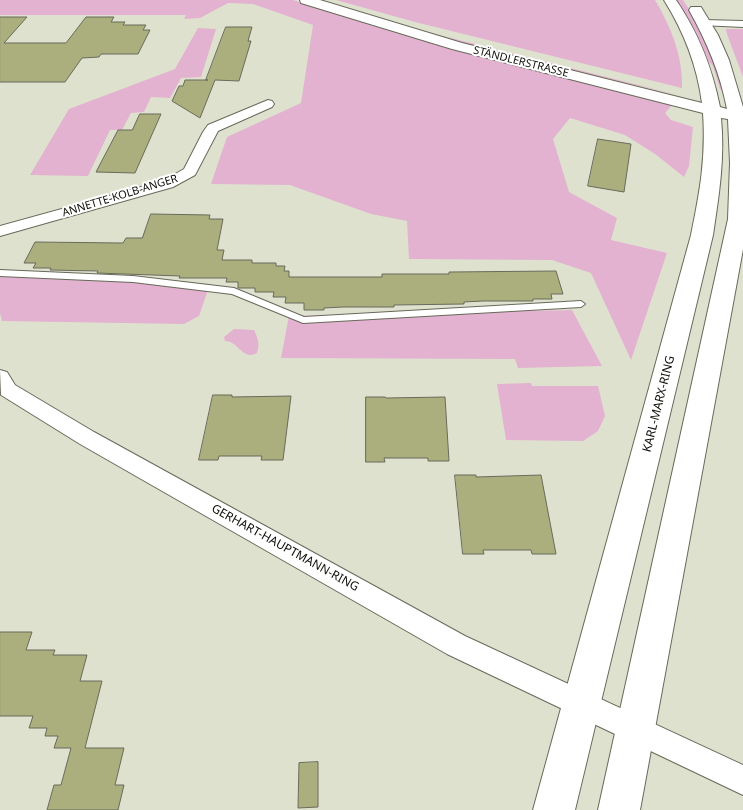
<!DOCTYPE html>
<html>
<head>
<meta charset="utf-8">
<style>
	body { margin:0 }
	canvas { display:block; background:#dfe1cf }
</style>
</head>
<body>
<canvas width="743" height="810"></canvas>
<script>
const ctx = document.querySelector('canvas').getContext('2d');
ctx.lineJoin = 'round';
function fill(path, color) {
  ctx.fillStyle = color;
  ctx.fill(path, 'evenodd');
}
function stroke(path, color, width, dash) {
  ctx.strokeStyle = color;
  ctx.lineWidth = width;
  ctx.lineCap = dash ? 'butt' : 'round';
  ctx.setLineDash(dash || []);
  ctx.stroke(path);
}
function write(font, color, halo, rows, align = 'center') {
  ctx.font = font + ' "Noto Sans",sans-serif';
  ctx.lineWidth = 4;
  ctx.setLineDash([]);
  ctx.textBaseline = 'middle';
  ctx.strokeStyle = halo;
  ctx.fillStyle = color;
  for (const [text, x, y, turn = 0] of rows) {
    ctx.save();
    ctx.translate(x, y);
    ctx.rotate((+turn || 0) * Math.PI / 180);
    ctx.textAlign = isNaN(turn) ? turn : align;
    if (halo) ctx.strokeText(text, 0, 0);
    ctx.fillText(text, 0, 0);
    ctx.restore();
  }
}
fill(new Path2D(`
	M 0,0 L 293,0 L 403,35 L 672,105 L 665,113 L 671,120 L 693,127 L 689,166 L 684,177 L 655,154 L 625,135 L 570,118 L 553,139 L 569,192 L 617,218 L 611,240 L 667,253 L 631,360 L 591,273 L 552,260 L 409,259 L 407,221 L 371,214 L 290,185 L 211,184 L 227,137 L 301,103 L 313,25 L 253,4 L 228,3 L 200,18 L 184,19 L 186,15 L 0,15 Z
	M 336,0 L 655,0 C 671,27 683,56 682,88 L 415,22 Z
	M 675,0 L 683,0 L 705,34 L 725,90 L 720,89 L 713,66 L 706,59 L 686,16 Z
	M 389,22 L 431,33 L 682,96 L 481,49 Z
	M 198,28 L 216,29 L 201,77 L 181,78 L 170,98 L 151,97 L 144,112 L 131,113 L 122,130 L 110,130 L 88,176 L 30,175 L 69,109 L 175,69 Z
	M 726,29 L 743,29 L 743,77 L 727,34 Z
	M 0,272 L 210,284 L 199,316 L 184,324 L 2,321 L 0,313 Z
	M 572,310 L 602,366 L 518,368 L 515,359 L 281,358 L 289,316 Z
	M 234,329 L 254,330 C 258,338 260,344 257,353 C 242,361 239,341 225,341 L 224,337 Z
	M 531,383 L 532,386 L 598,386 L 605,416 L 598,431 L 583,441 L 506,440 L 497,384 Z`), '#e2b2d0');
const building = new Path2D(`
	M 0,17 L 27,17 L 4,43 L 66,43 L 86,17 L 114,17 L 111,22 L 125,22 L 123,25 L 146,25 L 143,30 L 150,30 L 138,54 L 101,54 L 99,57 L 82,58 L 65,82 L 0,82 Z
	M 226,27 L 252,27 L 248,41 L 251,41 L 239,81 L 215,80 L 200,118 L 172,101 L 179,86 L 183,86 L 185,80 L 208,80 L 206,80 Z
	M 140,114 L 161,114 L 135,173 L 96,172 L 118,130 L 132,130 Z
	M 598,139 L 631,144 L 624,192 L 588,186 Z
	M 151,214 L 210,215 L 209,219 L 223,219 L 217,250 L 224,250 L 222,260 L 252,260 L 252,263 L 276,263 L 276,266 L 285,266 L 284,271 L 289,271 L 289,277 L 382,277 L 382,274 L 449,274 L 449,272 L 556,271 L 563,294 L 551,294 L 552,299 L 533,299 L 533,301 L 483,301 L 464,302 L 464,304 L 394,305 L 394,307 L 343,307 L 324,308 L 324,310 L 304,310 L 304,303 L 285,303 L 286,297 L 273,297 L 274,292 L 255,292 L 255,288 L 238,288 L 238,282 L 226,282 L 227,278 L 179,278 L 180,276 L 97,273 L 98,271 L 50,270 L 51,268 L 33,268 L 36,263 L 24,263 L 35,242 L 123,243 L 126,238 L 142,238 Z
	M 213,395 L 232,395 L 232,397 L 291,396 L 283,460 L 261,460 L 262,456 L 219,456 L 218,460 L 199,460 Z
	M 366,397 L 385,397 L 386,398 L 445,397 L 449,461 L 428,461 L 428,458 L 384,458 L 385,462 L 366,462 Z
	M 455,475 L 476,475 L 476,477 L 541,475 L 556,554 L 532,554 L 531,550 L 483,550 L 484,554 L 463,554 Z
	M 0,632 L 32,632 L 26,650 L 55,650 L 53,655 L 87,655 L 80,681 L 102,681 L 85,748 L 124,748 L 115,785 L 124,785 L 118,810 L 47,810 L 54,785 L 61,785 L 71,748 L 54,748 L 58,736 L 45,736 L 47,728 L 29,728 L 33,716 L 0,716 Z
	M 318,762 L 318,807 L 298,808 L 299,763 Z`);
fill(building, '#abaf7d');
stroke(building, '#696b5b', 1);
const lane = new Path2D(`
	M 0,270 L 133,276 L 234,288 L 304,317 L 581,301 L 585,304 L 581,307 L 303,323 L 232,294 L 133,282 L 0,276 Z`);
const street = new Path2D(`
	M 704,20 L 743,21 L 743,27 L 700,25 L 700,21 Z
	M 268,100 L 272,101 L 274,104 L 272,107 L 218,131 L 195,175 L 173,187 L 0,236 L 0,226 L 163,181 L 184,169 L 203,132 L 208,125 Z
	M 0,370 L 7,372 L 15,385 L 94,432 L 465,636 L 743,765 L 743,795 L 447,654 L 80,444 L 1,395 Z`);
const secondary = new Path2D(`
	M 300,0 L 320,0 L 462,43 L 702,103 C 697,65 684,32 664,0 L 676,0 C 699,34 712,67 720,107 L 727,109 C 720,73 707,42 689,10 L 691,7 L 701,7 L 718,35 L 729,60 L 743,107 L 743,249 L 640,810 L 598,810 L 728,219 L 730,163 L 728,119 L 721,118 C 725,158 719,195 713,235 L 575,810 L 533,810 L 691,235 C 700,191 706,158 703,113 L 452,49 L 301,3 Z`);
stroke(lane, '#68695a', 2);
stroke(street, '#68695a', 2);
stroke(secondary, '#68695a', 2);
fill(lane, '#fff');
fill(street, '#fff');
fill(secondary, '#fff');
write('11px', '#0f100a', '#fff', [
	["STÄNDLERSTRASSE",521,62,14],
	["ANNETTE-KOLB-ANGER",120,196,-17]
]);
write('12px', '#0f100a', '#fff', [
	["KARL-MARX-RING",659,404,-76],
	["GERHART-HAUPTMANN-RING",285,548,29]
]);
</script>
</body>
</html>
